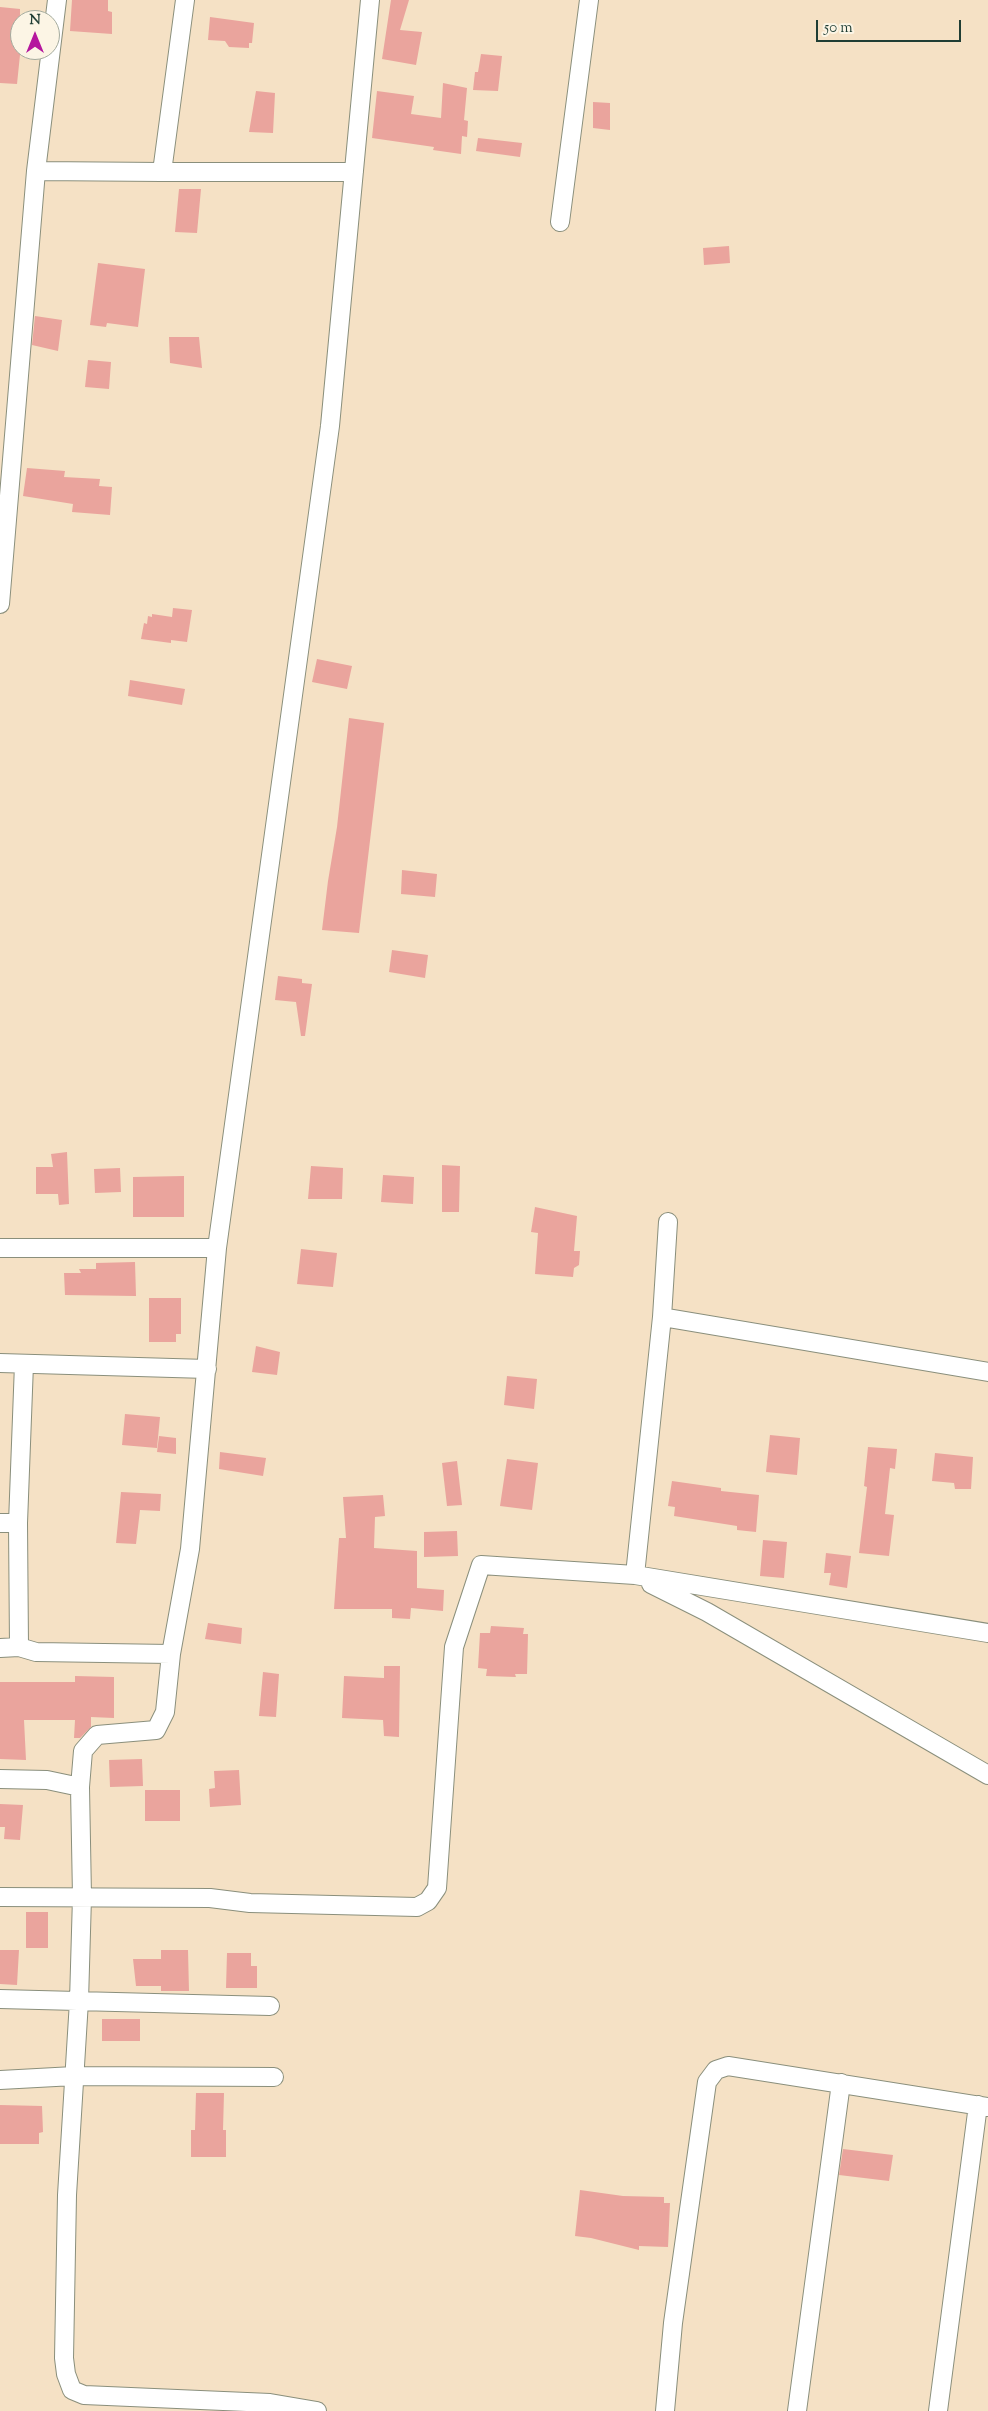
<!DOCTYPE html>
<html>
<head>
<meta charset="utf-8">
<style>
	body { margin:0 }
	#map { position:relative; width:988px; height:2411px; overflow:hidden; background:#f5e1c5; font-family:"Sorts Mill Goudy",serif }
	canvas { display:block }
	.north { position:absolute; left:10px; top:10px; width:50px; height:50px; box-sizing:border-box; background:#fcf5e5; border:1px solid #a4ab9e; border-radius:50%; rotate:0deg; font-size:14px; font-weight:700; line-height:20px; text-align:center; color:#1f3d34 }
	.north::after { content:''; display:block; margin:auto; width:18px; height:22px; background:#b5179e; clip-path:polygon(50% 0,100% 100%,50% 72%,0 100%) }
	.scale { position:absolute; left:816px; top:20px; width:145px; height:22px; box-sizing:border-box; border:2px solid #1f3d34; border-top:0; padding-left:6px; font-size:15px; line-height:18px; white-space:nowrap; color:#1f3d34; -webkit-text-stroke:4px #fcf5e5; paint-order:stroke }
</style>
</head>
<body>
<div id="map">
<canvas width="988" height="2411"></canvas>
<div class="north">N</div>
<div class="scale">50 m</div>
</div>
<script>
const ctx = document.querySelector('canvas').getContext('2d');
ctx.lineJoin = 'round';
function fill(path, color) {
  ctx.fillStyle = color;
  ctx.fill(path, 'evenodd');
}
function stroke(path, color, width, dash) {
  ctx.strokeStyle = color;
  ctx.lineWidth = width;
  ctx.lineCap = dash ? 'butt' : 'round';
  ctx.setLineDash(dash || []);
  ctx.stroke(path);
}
fill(new Path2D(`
	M 72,0 L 108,0 L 108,11 L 112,12 L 112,34 L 70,31 Z
	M 391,0 L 409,0 L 400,30 L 422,32 L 416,65 L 382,59 Z
	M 0,7 L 20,9 L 20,55 L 17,84 L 0,83 Z
	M 210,17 L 254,23 L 252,43 L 249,43 L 249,48 L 229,47 L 225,41 L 208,40 Z
	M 481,54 L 502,56 L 498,91 L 473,90 L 475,72 L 478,72 Z
	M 443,83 L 467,88 L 464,120 L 468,121 L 467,137 L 462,136 L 461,154 L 433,150 L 434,147 L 372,138 L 377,91 L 414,96 L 411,114 L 441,118 Z
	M 256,91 L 275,93 L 273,133 L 249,132 Z
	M 593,102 L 610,103 L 610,130 L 593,128 Z
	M 478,138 L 522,143 L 520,157 L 476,151 Z
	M 179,189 L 201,189 L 197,233 L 175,232 Z
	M 729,246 L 730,263 L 704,265 L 703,248 Z
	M 98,263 L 145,269 L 138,327 L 107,323 L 106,327 L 90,325 Z
	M 35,316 L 62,320 L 58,351 L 32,345 Z
	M 169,337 L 199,337 L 202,368 L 170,363 Z
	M 88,360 L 111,362 L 109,389 L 85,387 Z
	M 27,468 L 65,471 L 64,477 L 100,479 L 99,486 L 112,487 L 110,515 L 72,512 L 73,504 L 23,496 Z
	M 173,608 L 192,610 L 187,642 L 171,640 L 171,643 L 141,639 L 144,623 L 147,624 L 148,616 L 152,617 L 152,614 L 172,617 Z
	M 317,659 L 352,666 L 347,689 L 312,682 Z
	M 130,680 L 185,689 L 182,705 L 128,696 Z
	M 349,718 L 384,723 L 359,933 L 322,930 L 328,881 L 337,827 Z
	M 402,870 L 437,874 L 435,897 L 401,894 Z
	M 392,950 L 428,955 L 425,978 L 389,972 Z
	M 278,976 L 302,979 L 302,983 L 312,984 L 305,1036 L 301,1036 L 296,1002 L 275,1000 Z
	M 67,1152 L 69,1204 L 59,1205 L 58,1194 L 36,1194 L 36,1167 L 53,1167 L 51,1154 Z
	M 442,1165 L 460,1166 L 459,1212 L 442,1212 Z
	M 311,1166 L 343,1168 L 342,1199 L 308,1199 Z
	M 120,1168 L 121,1192 L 95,1193 L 94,1169 Z
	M 383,1175 L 414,1177 L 413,1204 L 381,1202 Z
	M 184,1176 L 184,1217 L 133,1217 L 133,1177 Z
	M 535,1207 L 577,1216 L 574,1251 L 580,1251 L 579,1265 L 574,1268 L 573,1277 L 535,1274 L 538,1233 L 531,1232 Z
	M 301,1249 L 337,1253 L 333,1287 L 297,1284 Z
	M 135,1262 L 136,1296 L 65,1295 L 64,1273 L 81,1273 L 79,1269 L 96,1269 L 96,1263 Z
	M 149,1298 L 181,1298 L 181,1334 L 176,1334 L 176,1342 L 149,1342 Z
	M 256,1346 L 280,1352 L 277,1375 L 252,1372 Z
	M 507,1376 L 537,1379 L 534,1409 L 504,1405 Z
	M 125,1414 L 160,1417 L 157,1448 L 122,1445 Z
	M 770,1435 L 800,1438 L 797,1475 L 766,1472 Z
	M 159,1436 L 176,1438 L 176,1454 L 157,1452 Z
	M 868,1447 L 897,1449 L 895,1469 L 890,1468 L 885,1514 L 894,1515 L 889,1556 L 859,1553 L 867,1487 L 864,1486 Z
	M 220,1452 L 266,1458 L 263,1476 L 219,1469 Z
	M 935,1453 L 973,1457 L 971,1489 L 955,1489 L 954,1483 L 932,1481 Z
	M 507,1459 L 538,1463 L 532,1510 L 500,1506 Z
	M 457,1461 L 462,1505 L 447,1506 L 442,1463 Z
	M 672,1481 L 721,1488 L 721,1491 L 759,1495 L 756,1532 L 737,1530 L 737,1526 L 674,1516 L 675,1507 L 668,1506 Z
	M 121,1492 L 161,1494 L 160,1511 L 140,1510 L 136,1544 L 116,1543 Z
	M 383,1495 L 385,1516 L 375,1517 L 374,1548 L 417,1551 L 417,1588 L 444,1590 L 443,1611 L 411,1608 L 410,1619 L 392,1618 L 392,1609 L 334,1609 L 339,1538 L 346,1538 L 343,1497 Z
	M 457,1531 L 458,1556 L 424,1557 L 424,1532 Z
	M 763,1540 L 787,1542 L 784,1578 L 760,1576 Z
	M 826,1553 L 851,1556 L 847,1588 L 829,1585 L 831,1573 L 824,1573 Z
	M 208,1623 L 242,1628 L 241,1644 L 205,1639 Z
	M 491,1626 L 524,1628 L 523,1634 L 528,1634 L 527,1674 L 515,1674 L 516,1677 L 486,1676 L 487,1669 L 478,1668 L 480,1633 L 490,1633 Z
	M 384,1666 L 400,1666 L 399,1737 L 384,1736 L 383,1720 L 342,1718 L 344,1676 L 384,1678 Z
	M 263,1672 L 279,1674 L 276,1717 L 259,1716 Z
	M 75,1676 L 114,1677 L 114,1718 L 91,1717 L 91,1727 L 80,1738 L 74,1738 L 75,1720 L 24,1720 L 26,1760 L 0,1759 L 0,1682 L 75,1682 Z
	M 142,1759 L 143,1786 L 110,1787 L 109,1760 Z
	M 239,1770 L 241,1805 L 210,1807 L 209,1789 L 215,1788 L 214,1771 Z
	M 145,1790 L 180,1790 L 180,1821 L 145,1821 Z
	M 0,1804 L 23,1805 L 20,1840 L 4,1839 L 5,1827 L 0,1827 Z
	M 26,1912 L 48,1912 L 48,1948 L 26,1948 Z
	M 0,1950 L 19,1950 L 17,1985 L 0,1984 Z
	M 161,1950 L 188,1950 L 189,1991 L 161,1991 L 161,1986 L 136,1986 L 133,1959 L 161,1959 Z
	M 227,1953 L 251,1953 L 251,1966 L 257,1966 L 257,1988 L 226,1988 Z
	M 102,2019 L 140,2019 L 140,2041 L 102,2041 Z
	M 196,2093 L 224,2093 L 223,2130 L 226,2130 L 226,2157 L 191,2157 L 191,2130 L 195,2130 Z
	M 0,2105 L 42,2106 L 43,2132 L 39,2133 L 39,2144 L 0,2144 Z
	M 843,2149 L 893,2155 L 889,2181 L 839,2175 Z
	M 580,2190 L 623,2196 L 664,2197 L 664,2203 L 670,2203 L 668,2247 L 639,2246 L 639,2250 L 591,2238 L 575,2236 Z`), '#eaa49d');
const street = new Path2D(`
	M 185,0 L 162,172 L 354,172
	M 36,171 L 162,172
	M 560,222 L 589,0
	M 0,604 L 36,171 L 57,0
	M 0,1248 L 217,1248
	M 662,1317 L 988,1372
	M 0,1363 L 207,1369
	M 0,1523 L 18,1523
	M 635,1575 L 662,1317 L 668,1222
	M 651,1584 L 707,1612 L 988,1775
	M 19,1647 L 18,1523 L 24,1364
	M 0,1648 L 19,1647 L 36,1652 L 171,1654
	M 0,1779 L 47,1780 L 80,1787
	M 0,1897 L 210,1898 L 250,1903 L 417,1907 L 428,1901 L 437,1888 L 454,1647 L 481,1565 L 635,1575 L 988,1633
	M 0,1999 L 270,2006
	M 0,2080 L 74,2076 L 274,2077
	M 317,2411 L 270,2403 L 84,2395 L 72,2390 L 66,2374 L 64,2358 L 67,2195 L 79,2001 L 82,1897 L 80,1787 L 83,1751 L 97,1735 L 156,1730 L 165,1712 L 171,1654 L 190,1549 L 217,1248 L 330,426 L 370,0
	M 665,2411 L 673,2323 L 707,2082 L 716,2070 L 728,2066 L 988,2107
	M 797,2411 L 841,2083
	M 938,2411 L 978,2105`);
stroke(street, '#8a8f7c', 20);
stroke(street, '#fff', 18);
</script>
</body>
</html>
